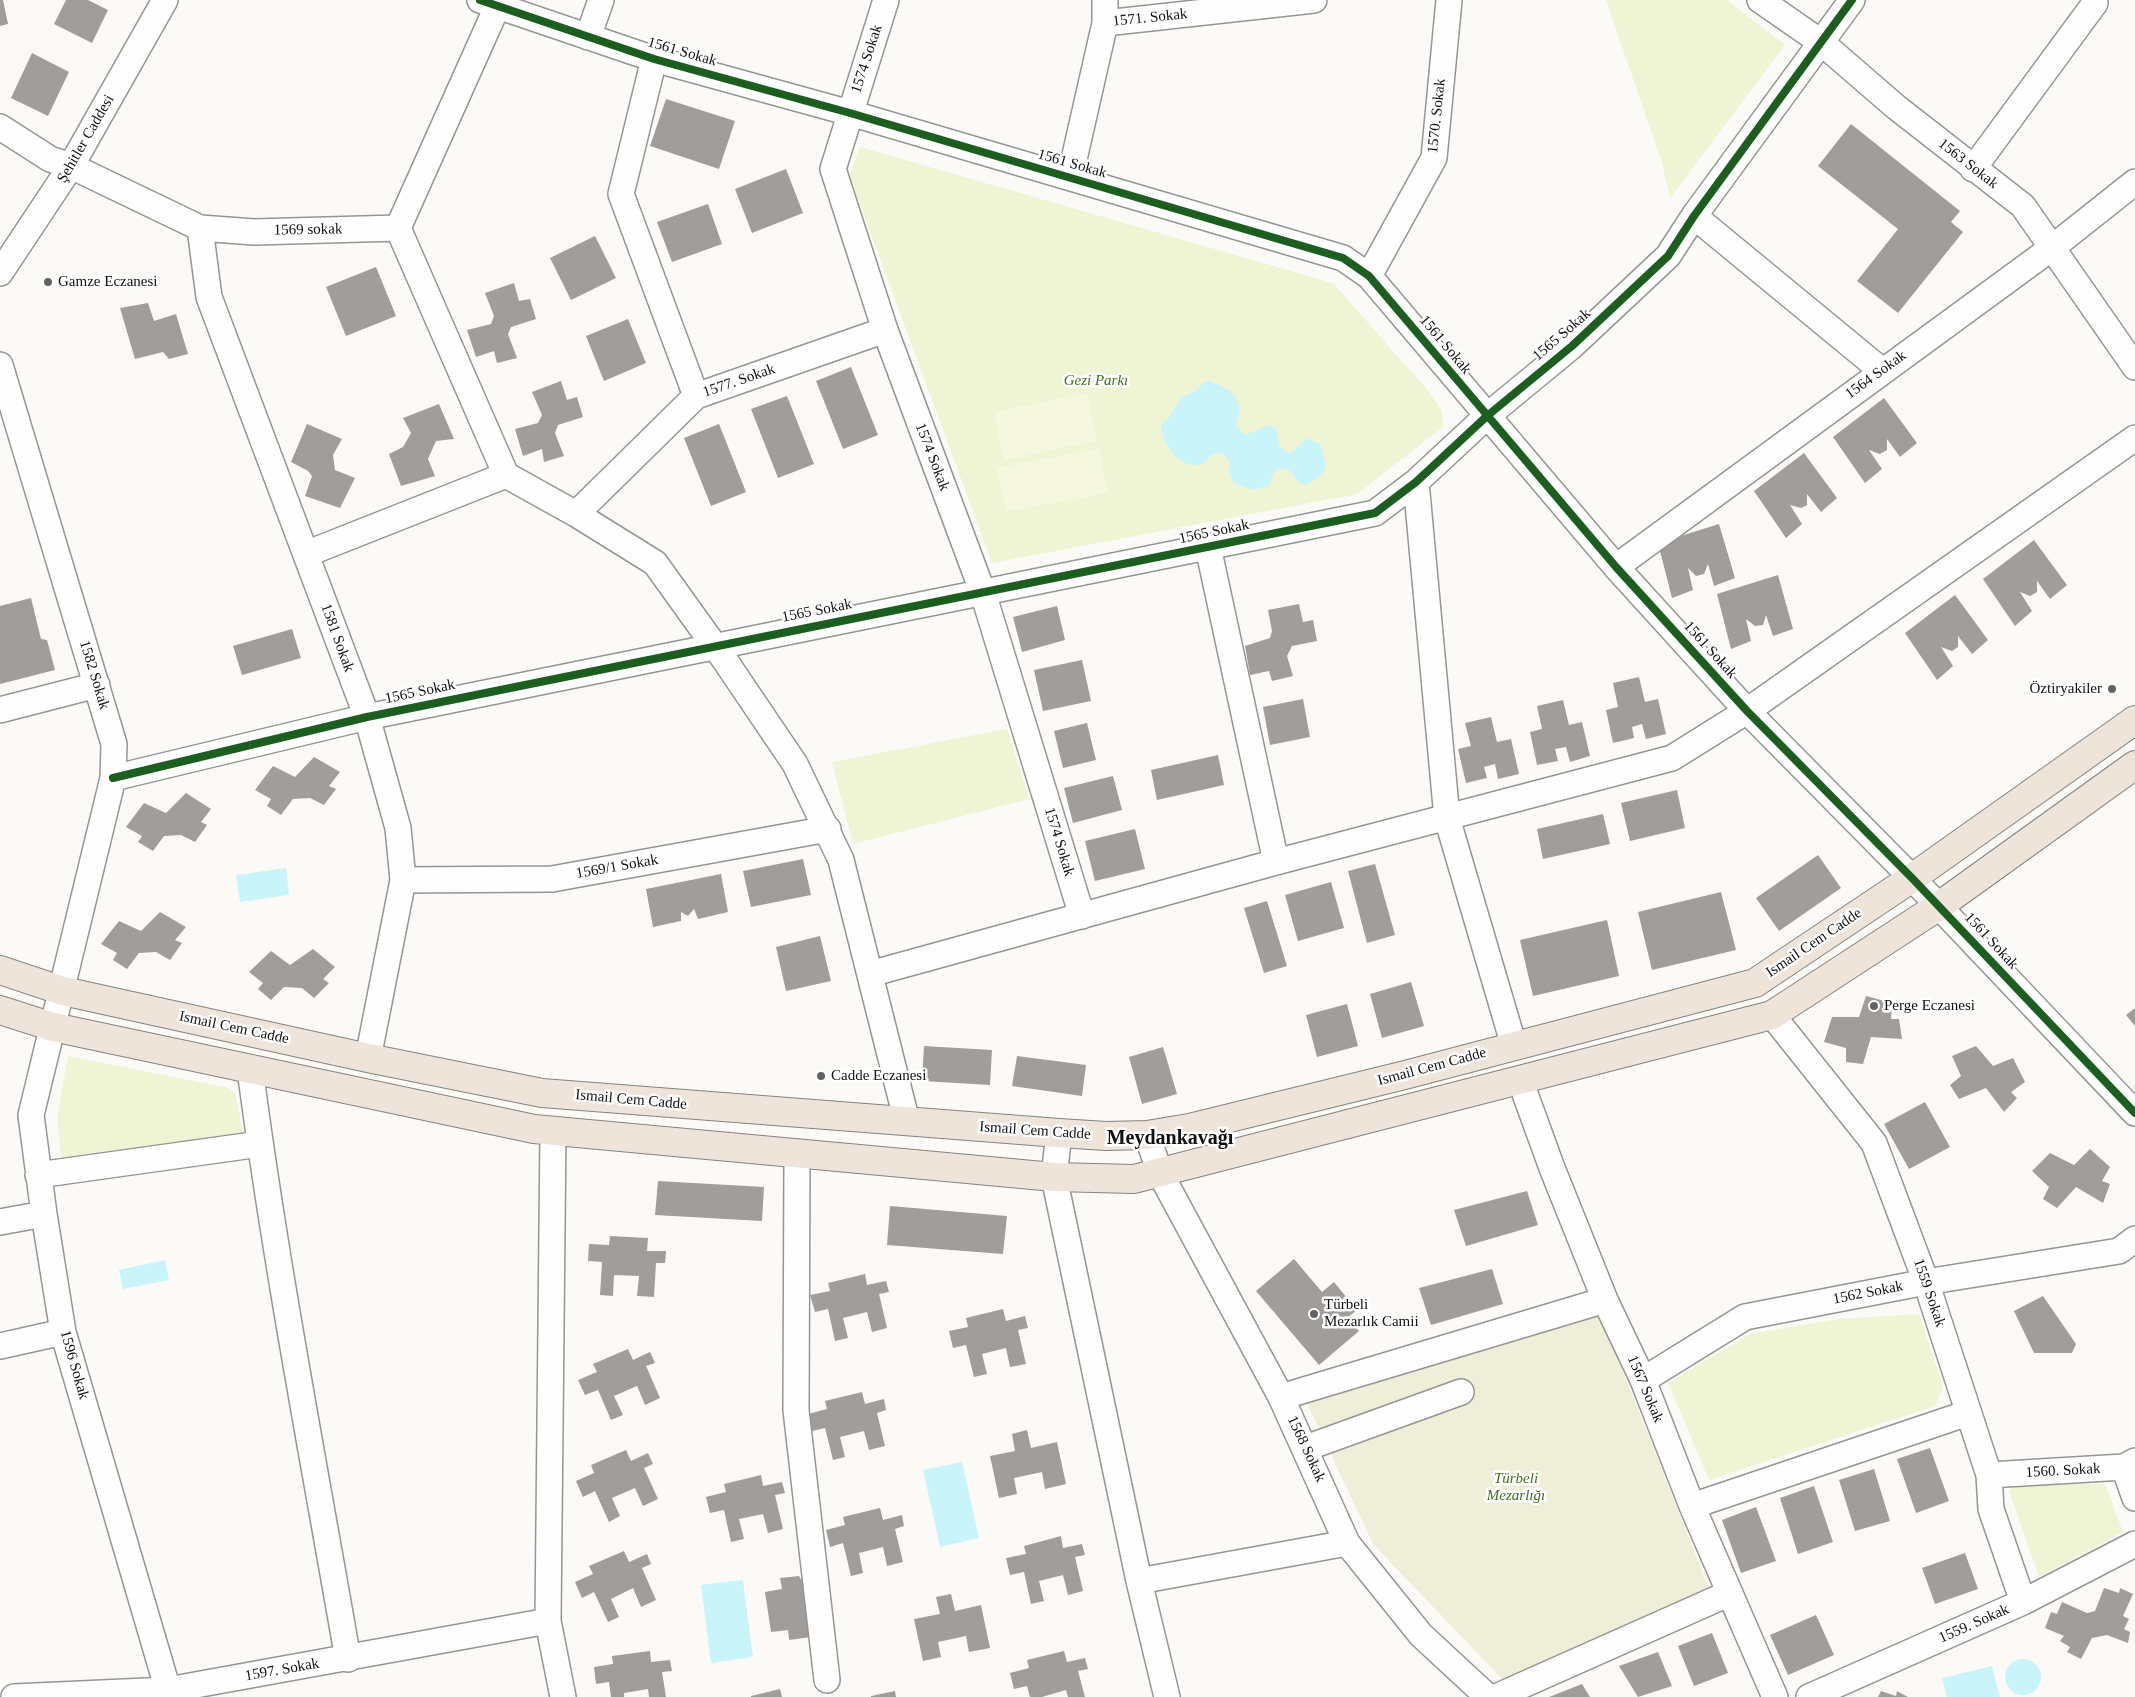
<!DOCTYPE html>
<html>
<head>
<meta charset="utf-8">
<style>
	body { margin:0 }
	canvas { display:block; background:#fcfaf7 }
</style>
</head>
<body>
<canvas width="2135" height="1697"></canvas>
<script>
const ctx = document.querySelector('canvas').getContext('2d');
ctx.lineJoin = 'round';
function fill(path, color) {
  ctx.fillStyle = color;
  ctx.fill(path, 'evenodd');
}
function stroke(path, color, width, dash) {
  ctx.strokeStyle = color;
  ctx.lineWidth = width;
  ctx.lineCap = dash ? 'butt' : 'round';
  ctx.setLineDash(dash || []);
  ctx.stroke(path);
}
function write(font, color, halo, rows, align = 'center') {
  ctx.font = font + ' Georgia,serif';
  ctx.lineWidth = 5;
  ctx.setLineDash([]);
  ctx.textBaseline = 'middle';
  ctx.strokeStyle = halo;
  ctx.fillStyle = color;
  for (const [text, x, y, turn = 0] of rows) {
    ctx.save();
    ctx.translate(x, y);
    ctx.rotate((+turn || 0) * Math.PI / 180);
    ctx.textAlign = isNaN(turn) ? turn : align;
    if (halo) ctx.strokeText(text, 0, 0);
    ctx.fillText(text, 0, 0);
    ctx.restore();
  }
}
fill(new Path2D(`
	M 1606,0 L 1727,0 L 1785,45 L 1670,198 L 1662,163 Z
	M 860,147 L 1333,283 L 1430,393 L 1442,411 L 1443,427 L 1357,494 L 992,563 L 851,180 L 850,173 Z
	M 1007,729 L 1029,799 L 853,844 L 832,762 Z
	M 68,1056 L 229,1088 L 235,1094 L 244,1134 L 62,1163 L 57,1120 Z
	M 1919,1314 L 1943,1387 L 1935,1406 L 1709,1480 L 1668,1383 L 1750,1334 L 1838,1319 Z
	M 2016,1484 L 2105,1484 L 2123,1532 L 2039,1577 L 2009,1491 Z`), '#eef4d4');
fill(new Path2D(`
	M 1600,1314 L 1711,1594 L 1505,1682 L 1373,1544 L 1307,1403 Z`), '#eeeed9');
fill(new Path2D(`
	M 1087,393 L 1097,441 L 1003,460 L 994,412 Z
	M 1099,448 L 1108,493 L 1006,512 L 997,468 Z`), '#f5f7df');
fill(new Path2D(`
	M 1210,381 L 1231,391 L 1237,400 L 1240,409 L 1236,426 L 1245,435 L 1269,425 L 1277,429 L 1279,446 L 1288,453 L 1294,451 L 1307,438 L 1321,445 L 1326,467 C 1321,477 1314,482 1304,485 L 1297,481 L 1291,471 L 1283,468 L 1274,472 L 1269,486 L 1253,490 L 1234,483 L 1230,475 L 1229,459 L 1221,453 L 1213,454 C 1209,457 1205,463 1201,464 C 1180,471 1161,441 1161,424 L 1170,417 L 1180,399 L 1198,389 L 1203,383 Z
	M 286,868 L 289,895 L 240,902 L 236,875 Z
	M 165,1260 L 169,1280 L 123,1289 L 119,1270 Z
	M 962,1462 L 979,1538 L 940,1547 L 923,1470 Z
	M 743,1580 L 753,1657 L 711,1663 L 701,1585 Z
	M2005 1677a18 18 0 1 1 36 0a18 18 0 1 1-36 0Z
	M 1992,1666 L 2000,1697 L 1947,1697 L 1942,1678 Z`), '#c8f4fa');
fill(new Path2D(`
	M 0,0 L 3,0 L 8,24 L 0,26 Z
	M 66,0 L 88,0 L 108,10 L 92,43 L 54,24 Z
	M 32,53 L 69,72 L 48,116 L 11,98 Z
	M 666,99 L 735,121 L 719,169 L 650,146 Z
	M 1851,124 L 1960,211 L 1951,222 L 1963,232 L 1898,313 L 1857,281 L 1898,229 L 1818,166 Z
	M 786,169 L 803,213 L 752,233 L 735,189 Z
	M 708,204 L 722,244 L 672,262 L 657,222 Z
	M 595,236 L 616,278 L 571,300 L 550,258 Z
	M 376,267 L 396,316 L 346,336 L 326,287 Z
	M 514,283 L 519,301 L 530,299 L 536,319 L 511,327 L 508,334 L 517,358 L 497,363 L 494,351 L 476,357 L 467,330 L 491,324 L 494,316 L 485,293 Z
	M 148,303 L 154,321 L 176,314 L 188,354 L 169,359 L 163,352 L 135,359 L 120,308 Z
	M 628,319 L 646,363 L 604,381 L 586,336 Z
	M 851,367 L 878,435 L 843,449 L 816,381 Z
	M 561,381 L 567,400 L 577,397 L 583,417 L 558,425 L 555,433 L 564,456 L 544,462 L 542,449 L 523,456 L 515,429 L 538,423 L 542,415 L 532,392 Z
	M 787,396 L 814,464 L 778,478 L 751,409 Z
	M 1884,398 L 1917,443 L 1900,457 L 1887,439 L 1887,450 L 1880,454 L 1869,450 L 1882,469 L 1865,483 L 1833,437 Z
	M 439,404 L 454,439 L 436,441 L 428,459 L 435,476 L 401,486 L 389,454 L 403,447 L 411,433 L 403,418 Z
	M 307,424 L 342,439 L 333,455 L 335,470 L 355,478 L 340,508 L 305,496 L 312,476 L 308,471 L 291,462 Z
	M 719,424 L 746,492 L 711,506 L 684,438 Z
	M 1804,453 L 1837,498 L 1821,512 L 1807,494 L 1807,505 L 1801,508 L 1790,505 L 1802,524 L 1786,538 L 1754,491 Z
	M 1719,524 L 1735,578 L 1714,586 L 1708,564 L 1704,574 L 1696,576 L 1688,568 L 1693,590 L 1672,598 L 1658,543 Z
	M 2034,540 L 2067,585 L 2050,599 L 2037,581 L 2037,592 L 2030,596 L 2020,592 L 2032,611 L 2015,626 L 1983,579 Z
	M 1778,575 L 1793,629 L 1773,636 L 1766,615 L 1763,625 L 1755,626 L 1746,619 L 1751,641 L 1731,649 L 1717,594 Z
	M 1955,595 L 1988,640 L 1972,654 L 1958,636 L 1958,647 L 1952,651 L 1941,647 L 1953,666 L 1937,680 L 1905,633 Z
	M 31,598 L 41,639 L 47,640 L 55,670 L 0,684 L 0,606 Z
	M 1299,604 L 1303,622 L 1313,620 L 1317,641 L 1292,646 L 1287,656 L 1293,676 L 1272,681 L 1269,671 L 1250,675 L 1245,646 L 1270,638 L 1272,631 L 1268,610 Z
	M 1057,606 L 1065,640 L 1022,652 L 1013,617 Z
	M 292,629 L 301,658 L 242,675 L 233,646 Z
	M 1082,660 L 1091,701 L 1043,711 L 1034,670 Z
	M 1639,677 L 1645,702 L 1658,699 L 1666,734 L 1646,739 L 1642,724 L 1632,727 L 1634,738 L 1613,743 L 1606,710 L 1618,707 L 1613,683 Z
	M 1303,699 L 1310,737 L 1270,745 L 1263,707 Z
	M 1563,700 L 1569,725 L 1582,722 L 1590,756 L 1570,762 L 1566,747 L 1555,749 L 1558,761 L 1537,765 L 1530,732 L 1542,729 L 1537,706 Z
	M 1491,717 L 1497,742 L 1511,739 L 1519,774 L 1498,779 L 1495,764 L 1484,767 L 1487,778 L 1466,783 L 1458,749 L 1471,746 L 1465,723 Z
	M 1087,723 L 1096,760 L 1063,768 L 1054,731 Z
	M 1218,755 L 1224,785 L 1157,800 L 1151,770 Z
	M 314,757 L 340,772 L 329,786 L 336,789 L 324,805 L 310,798 L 293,799 L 281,815 L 267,806 L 271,799 L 255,790 L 273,766 L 295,777 Z
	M 1113,776 L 1122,810 L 1073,823 L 1064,788 Z
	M 1677,790 L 1685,828 L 1630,841 L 1621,803 Z
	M 186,793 L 211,809 L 201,822 L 207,825 L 195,842 L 181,835 L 164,836 L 153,851 L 138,842 L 142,836 L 126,827 L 144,803 L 166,813 Z
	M 1603,814 L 1610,844 L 1543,859 L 1537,829 Z
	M 1135,829 L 1145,869 L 1095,881 L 1085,841 Z
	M 1818,855 L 1841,888 L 1779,931 L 1756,898 Z
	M 803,859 L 811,895 L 751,907 L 743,871 Z
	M 1375,864 L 1395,935 L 1367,943 L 1348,871 Z
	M 721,874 L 728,912 L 698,919 L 694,909 L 688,916 L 681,912 L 681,921 L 653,927 L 646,889 Z
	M 1331,882 L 1344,928 L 1298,941 L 1285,895 Z
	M 1721,892 L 1736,950 L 1652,970 L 1638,912 Z
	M 1267,901 L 1287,966 L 1264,973 L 1244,908 Z
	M 160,912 L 186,927 L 175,940 L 182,943 L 170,960 L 156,952 L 139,953 L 127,969 L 113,960 L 117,953 L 101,944 L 119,921 L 141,931 Z
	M 1607,920 L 1619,976 L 1533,996 L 1520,940 Z
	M 820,936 L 831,981 L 786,991 L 776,947 Z
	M 313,949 L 335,967 L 323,979 L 329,983 L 314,998 L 302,988 L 284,987 L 271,1000 L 258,989 L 263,983 L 249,972 L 271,951 L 290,965 Z
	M 1411,982 L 1424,1026 L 1382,1038 L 1370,994 Z
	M 1866,996 L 1892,1003 L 1891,1019 L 1899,1019 L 1902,1039 L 1871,1037 L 1863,1064 L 1846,1062 L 1846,1048 L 1824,1042 L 1832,1017 L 1859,1017 Z
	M 1347,1004 L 1358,1046 L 1317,1057 L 1306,1015 Z
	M 2135,1008 L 2135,1026 L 2126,1015 Z
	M 924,1046 L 992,1050 L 990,1085 L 922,1081 Z
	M 1976,1046 L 1993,1066 L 2013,1058 L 2025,1082 L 2011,1092 L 2017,1098 L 2004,1112 L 1986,1088 L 1959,1099 L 1950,1085 L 1961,1076 L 1952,1056 Z
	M 1163,1047 L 1177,1094 L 1142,1104 L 1129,1057 Z
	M 1017,1056 L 1086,1065 L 1082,1096 L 1012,1086 Z
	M 1925,1102 L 1950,1147 L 1909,1169 L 1884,1124 Z
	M 2090,1149 L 2110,1167 L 2102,1181 L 2110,1184 L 2103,1203 L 2076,1187 L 2057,1208 L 2043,1199 L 2049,1187 L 2032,1171 L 2050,1153 L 2074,1165 Z
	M 658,1181 L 764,1187 L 762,1221 L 655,1215 Z
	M 1527,1191 L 1538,1225 L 1466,1246 L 1454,1210 Z
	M 890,1206 L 1007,1216 L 1003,1254 L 887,1245 Z
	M 610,1236 L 648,1238 L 647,1251 L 666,1251 L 665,1263 L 656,1263 L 654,1297 L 637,1296 L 639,1276 L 614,1275 L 613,1296 L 600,1295 L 602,1262 L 588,1261 L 589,1244 L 609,1245 Z
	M 1294,1259 L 1322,1292 L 1334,1282 L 1357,1310 L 1347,1318 L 1359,1331 L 1319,1365 L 1256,1291 Z
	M 1492,1269 L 1503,1304 L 1431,1325 L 1419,1288 Z
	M 865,1274 L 867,1285 L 886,1281 L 889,1292 L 879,1294 L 887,1328 L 872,1332 L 867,1312 L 843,1318 L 848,1338 L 835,1341 L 828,1309 L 815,1312 L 810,1295 L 830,1291 L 828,1283 Z
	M 2043,1296 L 2076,1344 L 2072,1353 L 2034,1353 L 2014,1311 Z
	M 1003,1309 L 1006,1321 L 1025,1316 L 1028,1328 L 1018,1330 L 1026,1364 L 1010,1367 L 1006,1348 L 982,1354 L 987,1374 L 974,1377 L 966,1345 L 953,1348 L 949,1331 L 968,1327 L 966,1318 Z
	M 628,1349 L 633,1360 L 650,1352 L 655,1363 L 646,1366 L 660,1398 L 645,1405 L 637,1386 L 614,1396 L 623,1415 L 611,1420 L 598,1390 L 585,1395 L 578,1380 L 597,1372 L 593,1364 Z
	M 862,1392 L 865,1404 L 884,1399 L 886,1410 L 877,1413 L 885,1446 L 869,1450 L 864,1431 L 840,1437 L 845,1457 L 833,1460 L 825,1428 L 812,1431 L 808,1414 L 827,1409 L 825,1401 Z
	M 1027,1430 L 1031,1448 L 1057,1442 L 1066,1484 L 1045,1489 L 1042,1472 L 1014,1478 L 1017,1494 L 999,1498 L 990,1456 L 1015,1451 L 1012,1434 Z
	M 1930,1448 L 1949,1501 L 1916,1513 L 1897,1459 Z
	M 626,1450 L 631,1461 L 648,1453 L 653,1464 L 644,1468 L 658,1499 L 643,1506 L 635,1488 L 612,1498 L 620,1516 L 609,1522 L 595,1491 L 583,1497 L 576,1481 L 594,1473 L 591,1465 Z
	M 1874,1469 L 1890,1521 L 1855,1531 L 1839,1480 Z
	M 761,1475 L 763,1486 L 782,1482 L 785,1493 L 775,1495 L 783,1529 L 768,1533 L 763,1514 L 739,1519 L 744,1539 L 731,1542 L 724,1510 L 710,1513 L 706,1497 L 726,1492 L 724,1484 Z
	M 1814,1486 L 1833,1542 L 1798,1554 L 1780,1498 Z
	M 1756,1507 L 1776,1561 L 1741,1573 L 1722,1520 Z
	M 880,1508 L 883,1520 L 902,1515 L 904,1526 L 895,1529 L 903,1562 L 887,1566 L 883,1547 L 859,1553 L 863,1573 L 851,1576 L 843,1543 L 830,1547 L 826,1530 L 845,1525 L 843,1517 Z
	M 1061,1536 L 1063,1548 L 1082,1544 L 1085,1555 L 1075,1557 L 1083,1591 L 1068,1595 L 1063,1575 L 1039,1581 L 1044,1601 L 1031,1604 L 1024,1572 L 1010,1575 L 1006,1558 L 1026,1554 L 1024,1546 Z
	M 624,1551 L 629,1562 L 647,1554 L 651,1564 L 642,1568 L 656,1600 L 641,1607 L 633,1588 L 611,1599 L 619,1617 L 608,1622 L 594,1592 L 582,1598 L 575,1582 L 593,1574 L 589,1566 Z
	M 1965,1553 L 1978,1589 L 1935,1604 L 1922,1568 Z
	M 799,1576 L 805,1586 L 811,1637 L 789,1640 L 788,1630 L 771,1632 L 765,1592 L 782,1589 L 780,1578 Z
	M 2104,1588 L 2119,1593 L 2120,1588 L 2133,1594 L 2123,1616 L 2129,1619 L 2124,1629 L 2130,1632 L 2128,1643 L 2107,1635 L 2092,1638 L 2081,1659 L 2067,1652 L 2070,1647 L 2060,1641 L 2064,1636 L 2045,1628 L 2051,1612 L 2057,1614 L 2062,1602 L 2087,1613 L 2095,1611 Z
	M 951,1594 L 955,1611 L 981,1605 L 990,1648 L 969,1652 L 966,1636 L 938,1642 L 941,1657 L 923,1661 L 914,1619 L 940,1614 L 936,1597 Z
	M 1816,1615 L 1834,1655 L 1788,1675 L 1770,1635 Z
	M 1712,1633 L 1728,1673 L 1694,1686 L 1678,1646 Z
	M 650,1651 L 651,1662 L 670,1660 L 672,1671 L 662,1672 L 666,1697 L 649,1697 L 648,1689 L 624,1693 L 624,1697 L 611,1697 L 609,1682 L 596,1684 L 594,1667 L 613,1664 L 612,1656 Z
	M 1064,1651 L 1067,1662 L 1085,1658 L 1088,1669 L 1078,1671 L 1085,1697 L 1068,1697 L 1066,1690 L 1042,1697 L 1030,1697 L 1027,1686 L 1014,1689 L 1010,1673 L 1029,1668 L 1027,1660 Z
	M 1658,1652 L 1672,1686 L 1638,1697 L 1619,1666 Z
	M 1582,1684 L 1590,1697 L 1549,1697 Z
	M 780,1689 L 782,1697 L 751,1697 L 751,1696 Z
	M 895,1691 L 896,1697 L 871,1697 L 871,1696 Z
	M 1881,1691 L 1896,1696 L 1897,1691 L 1908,1697 L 1878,1697 Z`), '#a09d9b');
const minor = new Path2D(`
	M 480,0 L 654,59 L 850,113 L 1343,258 L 1369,276 L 1616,567 L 1747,711 L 1912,878 L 2135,1113
	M 886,0 L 833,169 L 885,330 L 983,593 L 1082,916
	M 1760,0 L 1822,43 L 1896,107 L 2023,206 L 2135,367
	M 1105,23 L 1314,0
	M 588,37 L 601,0
	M 654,59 L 621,194 L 696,396
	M 0,127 L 50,159 L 71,166 L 200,228 L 254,232 L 398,228 L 497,7
	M 1973,169 L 2095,3
	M 1070,177 L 1105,23 L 1105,0
	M 1694,216 L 1881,370
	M 200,228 L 209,297 L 367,717 L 398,828 L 403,880 L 368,1058
	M 398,228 L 506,475 L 576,514 L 655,563 L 724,659 L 795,764 L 841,860 L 907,1122
	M 0,273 L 71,166 L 165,0
	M 1369,276 L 1434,158 L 1449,0
	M 0,365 L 114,744 L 113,778 L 31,1115 L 44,1214 L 63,1332 L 170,1697
	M 1416,482 L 1447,818 L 1514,1046
	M 576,514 L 696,396 L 885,330
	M 1208,547 L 1276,862
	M 306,554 L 506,475
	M 1616,567 L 2053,247 L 2135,182
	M 0,710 L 97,685
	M 113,778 L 367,717 L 1375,513 L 1416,482 L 1487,416 L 1572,346 L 1668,256 L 1694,216 L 1852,0
	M 403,880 L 552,879 L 828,829
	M 870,974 L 1276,862 L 1672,758 L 1747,711 L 2135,438
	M 1772,1015 L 1874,1143 L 1926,1282 L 1989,1475 L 1991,1509 L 2023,1602
	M 250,1069 C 276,1267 314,1463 348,1659
	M 1520,1080 L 1552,1168 L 1605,1300 L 1643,1380 L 1692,1506 L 1775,1697
	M 553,1130 L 548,1621 L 563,1697
	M 1059,1133 L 1054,1177 L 1139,1581 L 1167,1697
	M 1147,1135 L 1160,1173 L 1281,1397 L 1347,1543 L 1421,1635 L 1488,1697
	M 797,1153 L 796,1410 L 827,1680
	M 38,1175 L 260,1144
	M 0,1222 L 44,1214
	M 0,1346 L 63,1332
	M 1643,1380 L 1745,1317 L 1926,1282 L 2119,1251 L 2135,1239
	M 1281,1397 L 1605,1300
	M 1306,1448 L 1461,1392
	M 2124,1467 L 2135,1498
	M 1989,1475 L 2124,1467 L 2135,1461
	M 1692,1506 L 1968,1413
	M 1139,1581 L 1347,1543
	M 14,1697 L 168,1690 L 548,1621
	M 1496,1697 L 1730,1593
	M 1809,1697 L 2023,1602 L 2135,1544`);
const major = new Path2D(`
	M 0,970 L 63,991 L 368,1058 L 542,1093 L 1059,1133 L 1106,1136 L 1147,1135 L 1189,1128 L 1405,1075 L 1755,983 L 1912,878 L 2135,720
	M 0,1010 L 53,1027 L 534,1129 L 1054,1177 L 1134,1179 L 1772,1015 L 1939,906 L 2135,765`);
stroke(minor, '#969594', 28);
stroke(major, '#848381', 30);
stroke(minor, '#fffefe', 25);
stroke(major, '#eee4da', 28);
stroke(new Path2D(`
	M 480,0 L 654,59 L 850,113 L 1343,258 L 1369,276 L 1616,567 L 1747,711 L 1912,878 L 2135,1113
	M 113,778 L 367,717 L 1375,513 L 1416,482 L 1487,416 L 1572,346 L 1668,256 L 1694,216 L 1852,0`), '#1b5e20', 8);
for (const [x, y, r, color] of [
	[48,282,5,"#636261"],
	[2112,689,5,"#636261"],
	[1874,1006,5,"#636261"],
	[821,1076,5,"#636261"],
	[1314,1314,5,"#636261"]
]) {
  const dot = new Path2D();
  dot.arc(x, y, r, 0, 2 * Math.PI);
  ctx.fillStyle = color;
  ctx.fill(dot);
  stroke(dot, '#fff', 2);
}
write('15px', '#101010', '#fff', [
	["1571. Sokak",1150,18,-6],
	["1561 Sokak",682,52,16],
	["1574 Sokak",867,59,-72],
	["1570. Sokak",1437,116,-84],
	["Şehitler Caddesi",86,139,-60],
	["1561 Sokak",1072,164,16],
	["1563 Sokak",1968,164,38],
	["1569 sokak",308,230,-1],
	["1565 Sokak",1562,335,-41],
	["1561 Sokak",1445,345,50],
	["1564 Sokak",1876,375,-36],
	["1577. Sokak",739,381,-19],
	["1574 Sokak",932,457,69],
	["1565 Sokak",1214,532,-12],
	["1565 Sokak",817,611,-11],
	["1581 Sokak",337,638,70],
	["1561 Sokak",1710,650,48],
	["1582 Sokak",94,675,73],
	["1565 Sokak",420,692,-12],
	["1574 Sokak",1059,842,73],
	["1569/1 Sokak",617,867,-10],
	["1561 Sokak",1991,941,47],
	["Ismail Cem Cadde",1814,943,-34],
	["Ismail Cem Cadde",234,1028,12],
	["Ismail Cem Cadde",1432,1067,-15],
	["Ismail Cem Cadde",631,1100,5],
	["Ismail Cem Cadde",1035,1131,4],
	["1562 Sokak",1868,1293,-11],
	["1559 Sokak",1929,1293,71],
	["1596 Sokak",74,1365,74],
	["1567 Sokak",1645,1389,67],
	["1568 Sokak",1306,1449,65],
	["1560. Sokak",2063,1471,-3],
	["1559. Sokak",1974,1624,-24],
	["1597. Sokak",282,1670,-10]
]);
write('15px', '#101010', '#fff', [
	["Gamze Eczanesi",58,282],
	["Öztiryakiler",2102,689,"right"],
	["Perge Eczanesi",1884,1006],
	["Cadde Eczanesi",831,1076],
	["Türbeli",1324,1305],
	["Mezarlık Camii",1324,1322]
], 'left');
write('italic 15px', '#407118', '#fff', [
	["Gezi Parkı",1096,381],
	["Türbeli",1516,1479],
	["Mezarlığı",1516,1496]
]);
write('bold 20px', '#101010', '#fff', [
	["Meydankavağı",1170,1139]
]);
</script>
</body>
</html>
